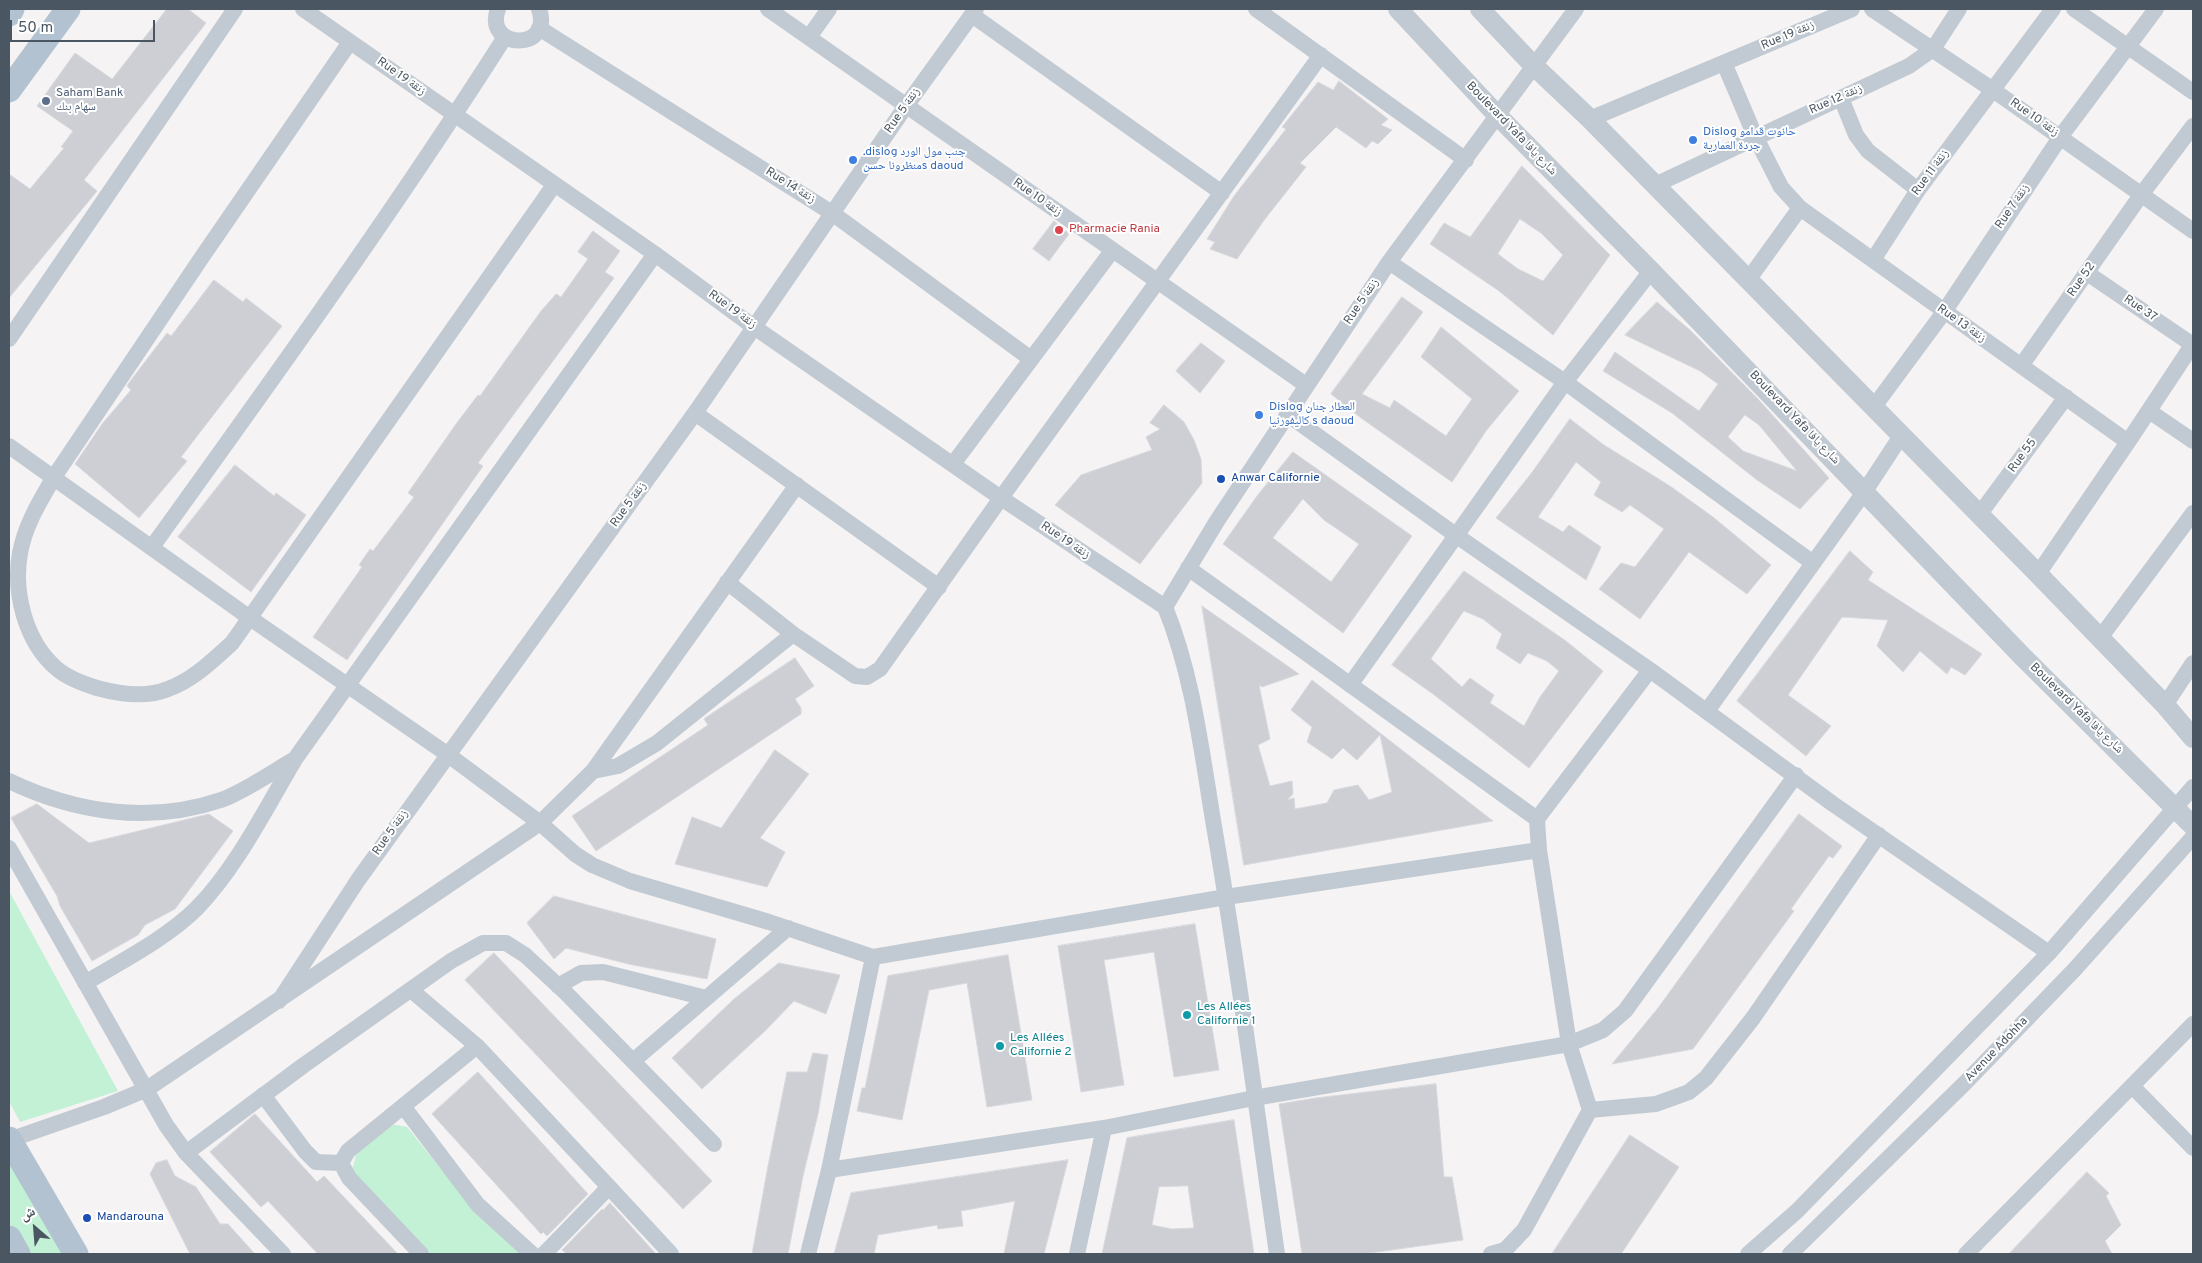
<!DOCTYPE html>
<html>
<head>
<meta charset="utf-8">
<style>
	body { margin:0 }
	#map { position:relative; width:2202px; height:1263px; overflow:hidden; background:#f5f3f3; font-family:Overpass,"Noto Naskh Arabic",sans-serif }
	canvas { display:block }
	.frame { position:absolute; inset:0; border:10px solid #4a5661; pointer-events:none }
	.north { position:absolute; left:10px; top:1203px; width:50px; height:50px; -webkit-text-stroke:4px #fff; paint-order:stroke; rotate:333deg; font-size:14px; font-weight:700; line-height:20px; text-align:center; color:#4a5661 }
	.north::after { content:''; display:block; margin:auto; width:18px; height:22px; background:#4a5661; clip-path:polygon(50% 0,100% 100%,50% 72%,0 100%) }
	.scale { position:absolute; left:10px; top:20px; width:145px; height:22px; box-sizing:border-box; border:2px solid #4a5661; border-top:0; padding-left:6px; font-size:15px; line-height:18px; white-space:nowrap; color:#4a5661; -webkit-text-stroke:4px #fff; paint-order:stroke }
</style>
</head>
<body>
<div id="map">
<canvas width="2202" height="1263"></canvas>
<div class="frame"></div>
<div class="north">ش</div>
<div class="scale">50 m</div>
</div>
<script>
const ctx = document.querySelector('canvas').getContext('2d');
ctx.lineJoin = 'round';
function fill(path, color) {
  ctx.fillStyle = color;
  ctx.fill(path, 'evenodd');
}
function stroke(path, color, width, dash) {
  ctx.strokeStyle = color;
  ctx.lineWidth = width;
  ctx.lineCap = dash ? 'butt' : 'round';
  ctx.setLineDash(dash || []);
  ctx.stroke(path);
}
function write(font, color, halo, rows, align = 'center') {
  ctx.font = font + ' Overpass,"Noto Naskh Arabic",sans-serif';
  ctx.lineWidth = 4;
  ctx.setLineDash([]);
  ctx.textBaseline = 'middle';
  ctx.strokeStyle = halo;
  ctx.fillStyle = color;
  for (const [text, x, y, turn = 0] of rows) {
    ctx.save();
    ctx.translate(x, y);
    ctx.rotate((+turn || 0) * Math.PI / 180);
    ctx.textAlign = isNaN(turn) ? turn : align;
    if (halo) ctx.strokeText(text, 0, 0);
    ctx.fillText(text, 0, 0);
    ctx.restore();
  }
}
fill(new Path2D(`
	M 9,891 L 118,1091 L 20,1122 L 9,1101 Z
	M 391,1124 L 407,1127 L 475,1211 L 523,1254 L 430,1254 L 352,1171 L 356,1155 Z
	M 9,1162 L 62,1254 L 27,1254 L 9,1222 Z`), '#c3f1d5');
const building = new Path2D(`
	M 167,9 L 188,9 L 206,23 L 84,180 L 97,191 L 9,298 L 9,174 L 30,189 L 64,148 L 61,147 L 73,131 L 37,106 L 75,53 L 112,79 Z
	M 1339,81 L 1388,119 L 1381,125 L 1392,130 L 1378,144 L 1372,141 L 1366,148 L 1336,127 L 1300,163 L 1306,167 L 1265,219 L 1237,259 L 1210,249 L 1215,242 L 1207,239 L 1234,196 L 1286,129 L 1282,127 L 1318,82 L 1333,90 Z
	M 1522,166 L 1610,255 L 1553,335 L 1499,291 L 1430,244 L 1444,223 L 1470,237 ZM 1520,219 L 1541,233 L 1563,255 L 1543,281 L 1518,269 L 1498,254 Z
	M 1054,221 L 1069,234 L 1049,261 L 1033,249 Z
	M 593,231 L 620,251 L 605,272 L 614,278 L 478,463 L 483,466 L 347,660 L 313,637 L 362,567 L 359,565 L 370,549 L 373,551 L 414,497 L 408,493 L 456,424 L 478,395 L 480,396 L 541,311 L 556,294 L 561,297 L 588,259 L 578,252 Z
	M 214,280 L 243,302 L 246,298 L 282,326 L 181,457 L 187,461 L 139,518 L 75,464 L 102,424 L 131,390 L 127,386 L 131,380 L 167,333 L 171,336 Z
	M 1402,297 L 1423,312 L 1362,394 L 1390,408 L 1394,400 L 1446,436 L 1472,399 L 1421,357 L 1441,327 L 1519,391 L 1486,431 L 1452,482 L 1361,418 L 1331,394 Z
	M 1657,302 L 1690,330 L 1758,399 L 1829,478 L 1800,509 L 1757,480 L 1672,413 L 1603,371 L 1615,352 L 1699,411 L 1718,384 L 1700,371 L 1625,335 ZM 1745,415 L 1759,425 L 1797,471 L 1743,451 L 1728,437 Z
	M 1201,343 L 1225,361 L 1200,393 L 1176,371 Z
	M 1164,405 L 1184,422 L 1194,440 L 1201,459 L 1202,483 L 1140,564 L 1055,505 L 1081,475 L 1152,450 L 1146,437 L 1160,429 L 1150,423 Z
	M 1570,419 L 1604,445 L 1670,486 L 1713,517 L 1771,565 L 1747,594 L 1689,552 L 1640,619 L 1599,589 L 1621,563 L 1635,567 L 1664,529 L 1630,505 L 1622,512 L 1594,495 L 1601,482 L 1576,462 L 1538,517 L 1563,532 L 1569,525 L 1601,547 L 1586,580 L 1496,518 L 1533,471 Z
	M 1293,452 L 1412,536 L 1343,633 L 1223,544 L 1257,496 ZM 1303,499 L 1324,520 L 1359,544 L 1331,582 L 1273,538 Z
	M 235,465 L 274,496 L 276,493 L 306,515 L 251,592 L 178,537 Z
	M 1850,551 L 1873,572 L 1868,580 L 1982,654 L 1965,675 L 1951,667 L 1947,674 L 1920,651 L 1903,672 L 1877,646 L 1888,620 L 1842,617 L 1788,695 L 1831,726 L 1806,756 L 1737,701 Z
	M 1464,571 L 1566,641 L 1603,671 L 1529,768 L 1433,694 L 1392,665 ZM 1464,611 L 1483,619 L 1502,634 L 1496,648 L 1520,664 L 1528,653 L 1547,661 L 1559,671 L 1540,697 L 1524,726 L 1490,703 L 1494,695 L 1470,678 L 1462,687 L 1431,659 Z
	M 1202,606 L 1299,674 L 1262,687 L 1259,685 L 1270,739 L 1258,745 L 1270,786 L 1292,781 L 1293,794 L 1287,800 L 1294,798 L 1295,809 L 1327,803 L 1334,790 L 1358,785 L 1369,800 L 1392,792 L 1380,735 L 1357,760 L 1343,748 L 1332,759 L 1307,742 L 1312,727 L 1291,710 L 1312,680 L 1493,821 L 1244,865 Z
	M 795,658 L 814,686 L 795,699 L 801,708 L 801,714 L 596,851 L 572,816 L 708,725 L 704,719 Z
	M 775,750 L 809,774 L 760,838 L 785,852 L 767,887 L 675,864 L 692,817 L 721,828 Z
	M 37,804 L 89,843 L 209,814 L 233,831 L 175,909 L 145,925 L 138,935 L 92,961 L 60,906 L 57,896 L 11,818 Z
	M 1799,814 L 1842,846 L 1833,858 L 1829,856 L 1791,909 L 1794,911 L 1693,1049 L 1612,1064 L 1658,1008 Z
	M 554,896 L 716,939 L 707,979 L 628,964 L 566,948 L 554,959 L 527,923 Z
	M 1195,924 L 1219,1070 L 1174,1077 L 1154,952 L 1104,960 L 1124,1085 L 1081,1092 L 1058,946 Z
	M 494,953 L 712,1181 L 683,1209 L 465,980 Z
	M 1008,955 L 1032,1100 L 987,1107 L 967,983 L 929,990 L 902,1120 L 857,1111 L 862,1088 L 865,1088 L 888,976 Z
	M 779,963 L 840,975 L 826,1014 L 794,1001 L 765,1031 L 702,1089 L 672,1058 L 734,999 Z
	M 813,1053 L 828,1055 L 818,1114 L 803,1176 L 788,1254 L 752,1254 L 768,1166 L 787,1072 L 807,1072 Z
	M 478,1072 L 588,1194 L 547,1236 L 543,1232 L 541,1234 L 432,1114 Z
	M 1436,1084 L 1444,1177 L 1452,1177 L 1463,1240 L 1363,1254 L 1302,1254 L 1279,1104 L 1316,1098 Z
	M 255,1114 L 317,1182 L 324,1176 L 398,1254 L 318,1254 L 268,1201 L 261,1207 L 210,1152 Z
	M 1234,1120 L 1254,1254 L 1102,1254 L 1127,1138 ZM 1188,1186 L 1194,1228 L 1172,1229 L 1152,1225 L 1159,1187 Z
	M 1630,1135 L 1679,1167 L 1621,1254 L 1552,1254 Z
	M 167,1160 L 175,1176 L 196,1187 L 220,1224 L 228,1224 L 255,1254 L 190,1254 L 150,1174 L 156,1163 Z
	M 1068,1160 L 1044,1254 L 1004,1254 L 1015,1201 L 961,1211 L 963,1226 L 938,1229 L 937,1225 L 878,1235 L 874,1254 L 834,1254 L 851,1193 Z
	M 2087,1172 L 2109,1193 L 2106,1196 L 2121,1225 L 2105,1241 L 2112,1254 L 2009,1254 Z
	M 610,1203 L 656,1254 L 567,1254 L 562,1250 L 602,1209 L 603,1210 Z`);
fill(building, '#cdcfd5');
stroke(building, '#d7d9de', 1);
stroke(new Path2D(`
	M 303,9 L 655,254 L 754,327 L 1001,498 L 1165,607
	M 498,9 C 483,50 554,52 539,9
	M 768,9 L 1306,385
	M 1256,9 L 1466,160
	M 1872,9 L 1993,90 L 2193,231
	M 2074,9 L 2193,92
	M 972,15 L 1222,193
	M 539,28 L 832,213 L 1031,359
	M 809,37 L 829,9
	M 350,42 L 202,257 L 54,477 C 40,501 25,525 20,553 C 13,592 25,641 56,668 C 66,677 84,684 97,688 C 119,694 146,698 168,689 C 193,680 212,661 232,643 L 554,185
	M 1724,63 L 1755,136 L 1781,187 L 1800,208 L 2128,442 L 2038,574
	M 1841,98 L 1856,135 L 1868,151 L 1918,190
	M 1590,119 L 1852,9
	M 1655,185 L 1909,66 L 1933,49 L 1959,9
	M 1873,260 L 1918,190 L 2053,9
	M 1389,262 L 1565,382 L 1813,563
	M 2087,273 L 2193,345
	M 1748,280 L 1800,208
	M 9,339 L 235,9
	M 2021,366 L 2141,195 L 2193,126
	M 1873,408 L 1944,312 L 2061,136 L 2156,9
	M 2149,411 L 2193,441
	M 695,413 L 939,587
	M 1287,414 L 1457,536 L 1650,670 L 1833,804 L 2049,953
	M 2128,442 L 2193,344
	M 9,446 L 250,618 L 447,754 L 540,823 L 575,854 L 592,865 L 630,881 L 769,922 L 873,957 L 1226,897 L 1539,850 L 1537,819 L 1650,670
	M 953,464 L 1112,251
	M 1979,515 L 2066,397
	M 152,547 C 273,379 394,211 505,37
	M 1188,568 L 1537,819
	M 727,582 L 793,634 L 855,676 L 867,677 L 880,669 L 1001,498 L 1321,55
	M 1165,607 L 1217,521 L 1389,262 L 1576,9
	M 1165,607 C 1194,678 1202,756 1215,832 C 1239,972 1257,1113 1277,1254
	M 2100,638 L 2193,513
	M 1350,685 L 1565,382 L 1651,271
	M 2165,705 L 2193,663
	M 1707,711 L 1865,491 L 1901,436
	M 593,771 L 618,766 L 657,743 L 793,634
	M 9,781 C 76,813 150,824 221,800 C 242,793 274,771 295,759 L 655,254
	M 9,848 L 166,1125 L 186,1153 L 283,1254
	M 85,983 C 122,961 167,938 197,908 C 236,868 265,810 294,761
	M 558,986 L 581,973 L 603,972 L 706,998
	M 411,990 L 477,1046 L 609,1187 L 544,1254
	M 279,1001 L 358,880 L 695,413 L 906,106 L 976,9
	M 633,1061 L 788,928
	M 2133,1087 L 2193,1148
	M 263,1095 L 305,1151 L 316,1162 L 341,1163
	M 403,1106 L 478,1205 L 532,1254
	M 1590,1110 L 1656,1104 L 1689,1092 L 1706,1078 L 1753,1018 L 1879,835
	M 9,1140 L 104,1107 L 147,1089 L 540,823 L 593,771 L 797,485
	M 186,1153 L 304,1065 L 451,961 L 483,943 L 506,943 L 525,955 L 565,992 L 714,1144
	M 829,1170 L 1104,1128
	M 609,1187 L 671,1254
	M 421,1254 L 349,1178 L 341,1163 L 348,1151 L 477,1046
	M 808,1254 L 829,1170 L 873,957
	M 1077,1254 L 1104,1128 L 1254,1098 L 1569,1044 L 1603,1030 L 1625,1011 L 1796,775
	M 1491,1254 L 1505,1250 L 1524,1230 L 1590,1110 L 1569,1044 L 1539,850
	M 1748,1254 L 1797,1211 L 2049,953 L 2193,787
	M 1790,1254 L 1965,1083 L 2075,969 L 2193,837
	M 1966,1254 L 2193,1024`), '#c1cad2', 16);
stroke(new Path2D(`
	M 1398,9 L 1498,116 L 1651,271 L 2023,657 L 2193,826
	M 1480,9 L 1533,65 L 1590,119 L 2038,574 L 2165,705 L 2193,738`), '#c1cad2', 20);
stroke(new Path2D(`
	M 9,14 L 12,9
	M 9,90 L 68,9
	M 9,1139 L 76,1254
	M 9,1238 L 18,1254`), '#b3c2d1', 25);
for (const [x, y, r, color] of [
	[46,101,5,"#5c6f8a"],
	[1693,140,5,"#3f7fe0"],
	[853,160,5,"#3f7fe0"],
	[1059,230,5,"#e0444e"],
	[1259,415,5,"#3f7fe0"],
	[1221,479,5,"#1a4fb4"],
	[1187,1015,5,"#0f9aa8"],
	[1000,1046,5,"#0f9aa8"],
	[87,1218,5,"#1a4fb4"]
]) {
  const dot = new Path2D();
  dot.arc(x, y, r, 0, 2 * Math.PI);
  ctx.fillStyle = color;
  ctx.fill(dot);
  stroke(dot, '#fff', 2);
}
write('12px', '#4a5661', '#fff', [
	["Rue 19 زنقة",1788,36,-23],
	["Rue 19 زنقة",401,77,35],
	["Rue 12 زنقة",1836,100,-24],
	["Rue 5 زنقة",903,111,-55],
	["Rue 10 زنقة",2034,118,35],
	["Boulevard Yafa شارع يافا",1511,129,46],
	["Rue 11 زنقة",1931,173,-54],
	["Rue 14 زنقة",790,186,32],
	["Rue 10 زنقة",1037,198,35],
	["Rue 7 زنقة",2013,207,-56],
	["Rue 52",2082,280,-55],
	["Rue 5 زنقة",1362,302,-56],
	["Rue 37",2140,309,34],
	["Rue 19 زنقة",732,310,36],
	["Rue 13 زنقة",1961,324,35],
	["Boulevard Yafa شارع يافا",1794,418,46],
	["Rue 55",2023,456,-54],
	["Rue 5 زنقة",629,505,-54],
	["Rue 19 زنقة",1065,541,34],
	["Boulevard Yafa شارع يافا",2076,709,44],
	["Rue 5 زنقة",391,833,-55],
	["Avenue Adohha",1997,1050,-46]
]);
write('12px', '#4e5e75', '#fff', [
	["Saham Bank",56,94],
	["سهام بنك",56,108]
], 'left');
write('12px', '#366cbe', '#fff', [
	["Dislog حانوت قدامو",1703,133],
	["جردة العمارية",1703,147],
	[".dislog جنب مول الورد",863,153],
	["منظرونا حسنs daoud",863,167],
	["Dislog العطار جنان",1269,408],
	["كاليفورنيا s daoud",1269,422]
], 'left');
write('12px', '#be3a42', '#fff', [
	["Pharmacie Rania",1069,230]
], 'left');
write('12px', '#164399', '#fff', [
	["Anwar Californie",1231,479],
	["Mandarouna",97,1218]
], 'left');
write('12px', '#0d838f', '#fff', [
	["Les Allées",1197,1008],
	["Californie 1",1197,1022],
	["Les Allées",1010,1039],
	["Californie 2",1010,1053]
], 'left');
</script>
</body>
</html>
